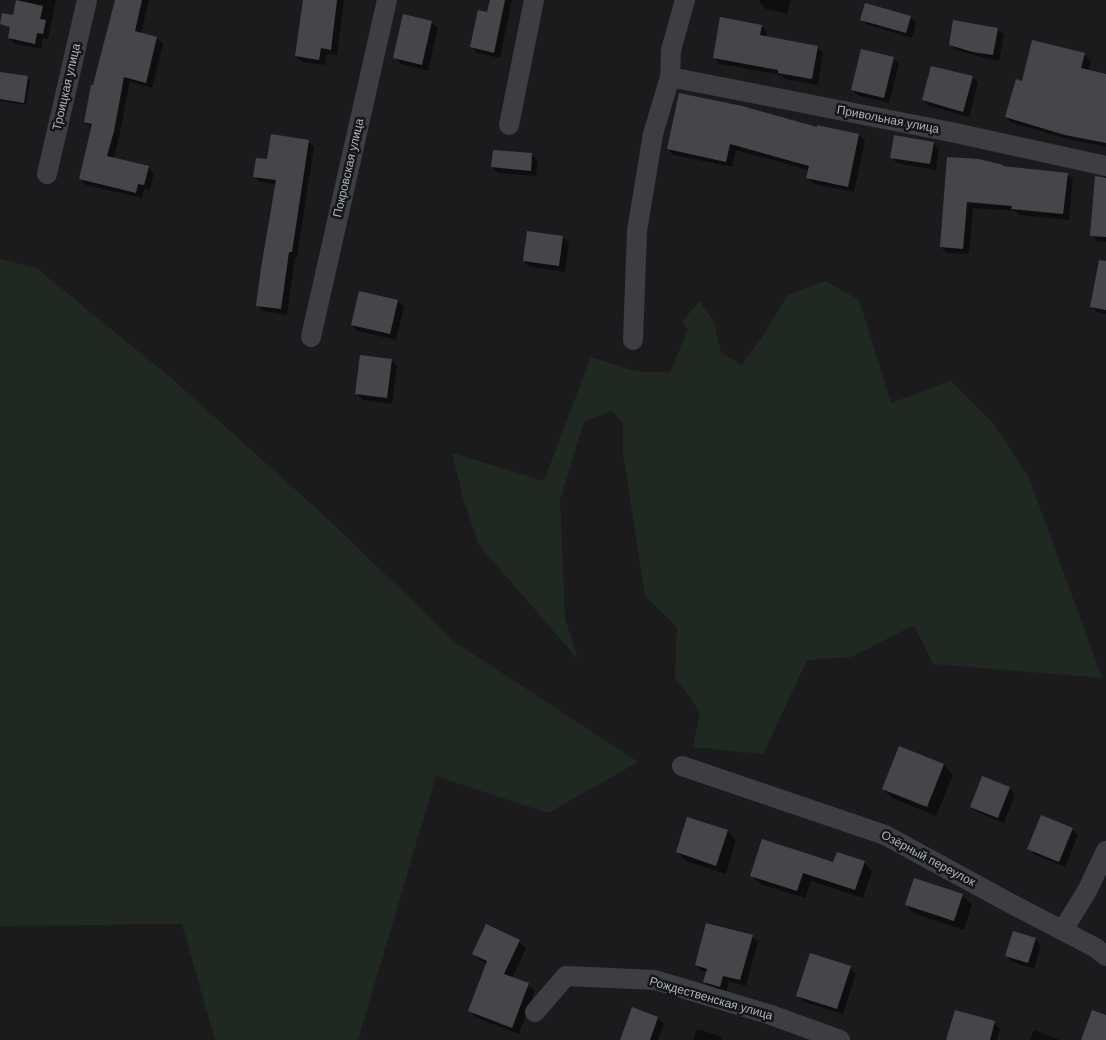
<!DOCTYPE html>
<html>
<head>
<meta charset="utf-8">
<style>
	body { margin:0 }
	canvas { display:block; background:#1b1b1d }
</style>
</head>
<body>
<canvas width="1106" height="1040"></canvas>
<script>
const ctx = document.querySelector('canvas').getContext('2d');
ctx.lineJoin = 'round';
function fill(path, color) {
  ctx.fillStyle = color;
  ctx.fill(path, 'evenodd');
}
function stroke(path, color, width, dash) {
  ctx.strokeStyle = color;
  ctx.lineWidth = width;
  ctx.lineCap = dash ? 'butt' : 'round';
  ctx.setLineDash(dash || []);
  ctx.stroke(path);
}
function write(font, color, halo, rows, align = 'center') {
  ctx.font = font + ' Arial,sans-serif';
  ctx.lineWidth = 5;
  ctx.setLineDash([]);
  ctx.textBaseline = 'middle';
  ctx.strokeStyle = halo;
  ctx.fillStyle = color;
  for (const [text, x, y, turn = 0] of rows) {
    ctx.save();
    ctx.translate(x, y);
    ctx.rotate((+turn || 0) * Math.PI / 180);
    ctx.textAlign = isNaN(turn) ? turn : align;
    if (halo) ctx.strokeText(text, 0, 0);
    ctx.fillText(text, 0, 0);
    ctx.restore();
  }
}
fill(new Path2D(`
	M 0,259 L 36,268 L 171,378 L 330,521 L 456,643 L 638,762 L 548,813 L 436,776 L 358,1040 L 215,1040 L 182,924 L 0,926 Z
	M 825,281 L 859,300 L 891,403 L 951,381 L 994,424 L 1029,478 L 1102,678 L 933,664 L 914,625 L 851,657 L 807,660 L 763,754 L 693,747 L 700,712 L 675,677 L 677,627 L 645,596 L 623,452 L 623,422 L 611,411 L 584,421 L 560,500 L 565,618 L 578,659 L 479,545 L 463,498 L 452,453 L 544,481 L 591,357 L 634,371 L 670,373 L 688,329 L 682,322 L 699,301 L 714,322 L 721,353 L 742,365 L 759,342 L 788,295 Z`), '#202921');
fill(new Path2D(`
	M 17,0 L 56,0 L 48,39 L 43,38 L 41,49 L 15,44 L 9,38 Z
	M 114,0 L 149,0 L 141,34 L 157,38 L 163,44 L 152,88 L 130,82 L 119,138 L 114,159 L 148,167 L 154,173 L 150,190 L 144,189 L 142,198 L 86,185 L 80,179 L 92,128 L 85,122 L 115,4 L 114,2 Z
	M 309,0 L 344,0 L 337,55 L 327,54 L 325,65 L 302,62 L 296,56 Z
	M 491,0 L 512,0 L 500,58 L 477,53 L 471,47 L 488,14 Z
	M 760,0 L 791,0 L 787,14 L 766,9 L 760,3 Z
	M 910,17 L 916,23 L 912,38 L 868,25 L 862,19 Z
	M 432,22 L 438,28 L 428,71 L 401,64 L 395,58 Z
	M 761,26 L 767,32 L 766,38 L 817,47 L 823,53 L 818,85 L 785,79 L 782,75 L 720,64 L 714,58 Z
	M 998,29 L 1004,35 L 999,61 L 980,57 L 956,50 L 950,44 Z
	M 1085,55 L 1091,61 L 1088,71 L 1106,75 L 1106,147 L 1072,140 L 1012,123 L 1006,117 L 1022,83 Z
	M 893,58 L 899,64 L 889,103 L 859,96 L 852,90 Z
	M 0,74 L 27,77 L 30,80 L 26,105 L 0,101 Z
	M 972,77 L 978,83 L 969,117 L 929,106 L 923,100 Z
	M 818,128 L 859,135 L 865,141 L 854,192 L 814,184 L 808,178 L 809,170 L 736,150 L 732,167 L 674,155 L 668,149 Z
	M 308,141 L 314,147 L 297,257 L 295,257 L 287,315 L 263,311 L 257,305 L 276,185 L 260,182 L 254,176 L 268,161 Z
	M 933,143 L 939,149 L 936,170 L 897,163 L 891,157 Z
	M 532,155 L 538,161 L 536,176 L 498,173 L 492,167 Z
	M 948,158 L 1067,174 L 1073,180 L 1069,220 L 1019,215 L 1015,211 L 973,208 L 969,254 L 947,253 L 941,247 Z
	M 1106,193 L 1106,242 L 1097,241 L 1091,235 Z
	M 528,232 L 563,237 L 569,243 L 565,272 L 530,267 L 524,261 Z
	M 1106,281 L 1106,314 L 1097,312 L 1091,306 Z
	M 398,301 L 404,307 L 396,340 L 358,331 L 352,325 Z
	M 391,360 L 397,366 L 392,404 L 363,400 L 357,394 Z
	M 900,748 L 944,765 L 953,775 L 936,816 L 892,798 L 883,789 Z
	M 1009,788 L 1015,794 L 1004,823 L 977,812 L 971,806 Z
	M 1072,829 L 1078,835 L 1065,867 L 1035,855 L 1029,849 Z
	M 727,831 L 736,840 L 726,874 L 686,861 L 677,852 Z
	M 864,862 L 872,871 L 863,898 L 811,881 L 805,898 L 760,884 L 752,876 L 834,864 Z
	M 962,895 L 972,904 L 964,930 L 915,914 L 906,905 Z
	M 752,936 L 758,942 L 746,986 L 729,981 L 726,992 L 711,988 L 705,982 L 707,972 L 702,971 L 696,965 Z
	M 1035,939 L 1041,945 L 1034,969 L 1012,962 L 1006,956 Z
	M 519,941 L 526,948 L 512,978 L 528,984 L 535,991 L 519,1034 L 477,1018 L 470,1011 L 487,964 L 480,960 L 473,953 Z
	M 850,968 L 856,974 L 843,1014 L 804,1002 L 798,996 Z
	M 633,1008 L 658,1018 L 664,1024 L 658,1040 L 621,1040 Z
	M 994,1023 L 1000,1029 L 997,1040 L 947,1040 Z
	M 697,1029 L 720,1036 L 723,1040 L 693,1040 Z
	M 1034,1030 L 1060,1040 L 1030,1040 Z`), '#0007');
fill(new Path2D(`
	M 16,0 L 43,6 L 40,19 L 46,20 L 43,34 L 37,33 L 35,44 L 8,38 L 10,27 L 0,24 L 2,13 L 13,15 Z
	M 115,0 L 142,0 L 135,31 L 157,37 L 146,83 L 124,77 L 114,131 L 107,156 L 149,166 L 144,185 L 138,184 L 136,193 L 79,179 L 92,124 L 84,122 L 91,85 L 93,85 Z
	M 303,0 L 337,0 L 331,50 L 321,48 L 319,60 L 295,56 Z
	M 490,0 L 505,0 L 494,53 L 470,47 L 478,10 L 487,12 Z
	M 865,3 L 911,16 L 906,33 L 860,20 Z
	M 403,14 L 432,21 L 422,65 L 393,58 Z
	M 720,17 L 762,25 L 760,35 L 818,46 L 812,79 L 778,73 L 778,70 L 713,58 Z
	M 953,20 L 998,28 L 993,55 L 973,52 L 949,45 Z
	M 1032,40 L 1085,53 L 1081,68 L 1106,74 L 1106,143 L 1065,135 L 1005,117 L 1016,79 L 1022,81 Z
	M 861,49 L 894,57 L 884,98 L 851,90 Z
	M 931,66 L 973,76 L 963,112 L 922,100 Z
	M 0,72 L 28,76 L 24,103 L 0,99 Z
	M 679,93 L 742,106 L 817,127 L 817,125 L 859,134 L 848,187 L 806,178 L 809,166 L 730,144 L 726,162 L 667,149 Z
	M 271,134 L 309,140 L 292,252 L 289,252 L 281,309 L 256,306 L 261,268 L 276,180 L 253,177 L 256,158 L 267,159 Z
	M 894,135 L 934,142 L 930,164 L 890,158 Z
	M 493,150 L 532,153 L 531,171 L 491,167 Z
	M 947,157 L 979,159 L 1003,165 L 1003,166 L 1068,173 L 1063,214 L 1011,209 L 1012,206 L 967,202 L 963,249 L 940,247 Z
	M 1095,176 L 1106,178 L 1106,237 L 1090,236 Z
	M 527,231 L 563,236 L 559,266 L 523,261 Z
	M 1099,260 L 1106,261 L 1106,310 L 1090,307 Z
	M 359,291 L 398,300 L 390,334 L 351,325 Z
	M 360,355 L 392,359 L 387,398 L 355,394 Z
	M 899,746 L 944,764 L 927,807 L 882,789 Z
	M 982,776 L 1010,787 L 998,818 L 970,807 Z
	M 1041,815 L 1073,828 L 1059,862 L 1027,849 Z
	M 687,817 L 728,830 L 716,866 L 676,852 Z
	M 762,839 L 833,862 L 837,852 L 865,861 L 855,890 L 803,873 L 797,891 L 750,876 Z
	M 914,878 L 963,894 L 954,921 L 905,905 Z
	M 706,923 L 753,935 L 740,980 L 723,976 L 720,987 L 703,982 L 707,969 L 695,965 Z
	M 486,924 L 520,940 L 504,974 L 529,983 L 512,1028 L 468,1011 L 487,961 L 472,954 Z
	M 1013,931 L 1036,938 L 1028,963 L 1005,956 Z
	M 810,953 L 851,966 L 837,1009 L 796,996 Z
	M 632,1007 L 658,1017 L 650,1040 L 620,1040 Z
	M 955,1010 L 995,1021 L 990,1040 L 946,1040 Z
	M 1092,1010 L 1106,1015 L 1106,1040 L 1081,1040 Z`), '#45464a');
stroke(new Path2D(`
	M 670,77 L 951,132 L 1106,166
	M 509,125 L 534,0
	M 47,174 L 87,0
	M 311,337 L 387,0
	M 633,340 L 637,231 L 653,134 L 670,77 L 671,50 L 685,0
	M 682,766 L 885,835 L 1006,901 L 1096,948 L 1106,956
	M 1063,930 L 1087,891 L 1106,851
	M 535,1012 L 566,976 L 655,980 L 768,1014 L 840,1040`), '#3c3e42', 20);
write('12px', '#adb4bd', '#161618', [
	["Троицкая улица",67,87,-77],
	["Привольная улица",888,120,11],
	["Покровская улица",349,168,-77],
	["Озёрный переулок",928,859,28],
	["Рождественская улица",711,999,16]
]);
</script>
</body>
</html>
